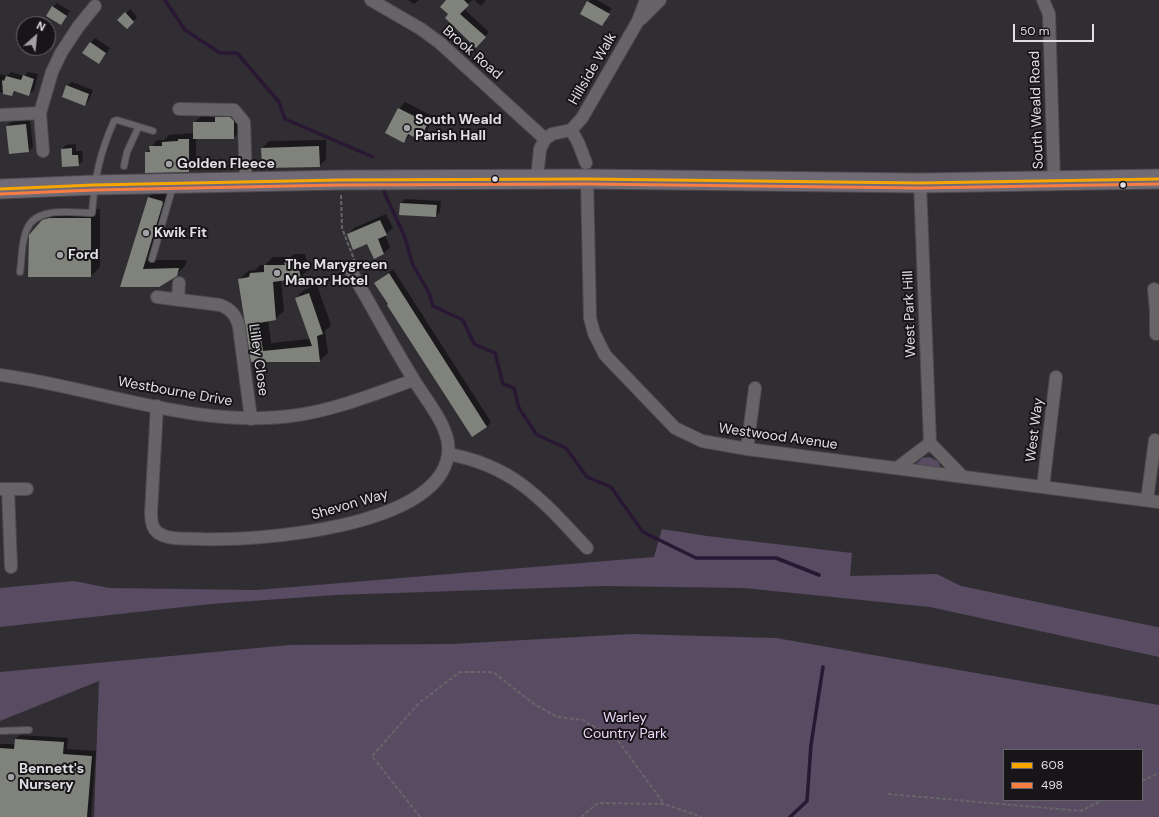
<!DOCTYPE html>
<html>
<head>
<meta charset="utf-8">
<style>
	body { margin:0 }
	#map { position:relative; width:1159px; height:817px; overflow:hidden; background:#312e33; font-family:"DM Sans",sans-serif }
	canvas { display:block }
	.legend { position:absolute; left:1003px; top:749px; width:140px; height:52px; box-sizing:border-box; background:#181519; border:1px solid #68656a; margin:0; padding:5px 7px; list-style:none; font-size:12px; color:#e1dee4 }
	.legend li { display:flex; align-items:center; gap:8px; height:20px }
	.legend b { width:20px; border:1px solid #68656a }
	.north { position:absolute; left:16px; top:16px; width:40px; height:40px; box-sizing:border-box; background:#181519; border:1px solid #68656a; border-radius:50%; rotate:27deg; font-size:11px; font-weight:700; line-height:16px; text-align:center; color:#e1dee4 }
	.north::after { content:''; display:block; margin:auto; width:14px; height:18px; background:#a3a0a6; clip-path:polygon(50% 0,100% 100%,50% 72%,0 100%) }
	.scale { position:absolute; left:1013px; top:24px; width:81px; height:18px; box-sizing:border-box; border:2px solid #e1dee4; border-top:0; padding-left:5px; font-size:12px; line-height:14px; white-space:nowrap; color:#e1dee4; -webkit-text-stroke:3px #181519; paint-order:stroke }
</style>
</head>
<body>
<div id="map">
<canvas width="1159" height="817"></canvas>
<ul class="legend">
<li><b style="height:5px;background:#f7a600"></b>608</li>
<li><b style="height:5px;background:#f77d43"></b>498</li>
</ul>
<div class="north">N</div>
<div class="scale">50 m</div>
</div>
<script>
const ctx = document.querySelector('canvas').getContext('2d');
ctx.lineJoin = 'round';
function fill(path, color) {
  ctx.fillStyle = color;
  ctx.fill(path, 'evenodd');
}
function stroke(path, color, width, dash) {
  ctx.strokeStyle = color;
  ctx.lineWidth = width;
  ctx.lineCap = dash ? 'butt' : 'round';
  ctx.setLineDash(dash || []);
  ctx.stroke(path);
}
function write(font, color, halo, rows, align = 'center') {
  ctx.font = font + ' "DM Sans",sans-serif';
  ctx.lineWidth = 4;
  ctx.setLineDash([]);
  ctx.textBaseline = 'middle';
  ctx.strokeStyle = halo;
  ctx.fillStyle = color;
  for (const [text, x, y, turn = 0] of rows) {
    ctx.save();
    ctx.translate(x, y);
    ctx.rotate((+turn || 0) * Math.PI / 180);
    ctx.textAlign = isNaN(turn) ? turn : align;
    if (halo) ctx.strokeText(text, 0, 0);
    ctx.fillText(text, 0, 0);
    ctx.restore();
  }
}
fill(new Path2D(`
	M 929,457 L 938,461 L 942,470 L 914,466 L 922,458 Z
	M 662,529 L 707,536 L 852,553 L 850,576 L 937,574 L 961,586 L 1157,627 L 1159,627 L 1159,657 L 930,607 L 744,588 L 604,586 L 335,595 L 211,604 L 0,627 L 0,588 L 74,581 L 109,588 L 257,590 L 654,557 Z
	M 632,634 L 776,638 L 1159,705 L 1159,817 L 94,817 L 99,681 L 0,721 L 0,672 L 289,645 L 452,644 ZM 1004,750 L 1142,750 L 1142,800 L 1004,800 Z`), '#594b62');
fill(new Path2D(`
	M 408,0 L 419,0 L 414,4 Z
	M 447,0 L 472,0 L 464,9 L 489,32 L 476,47 L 453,26 Z
	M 477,0 L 486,0 L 481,6 L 475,1 Z
	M 590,0 L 597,0 L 613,9 L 611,9 L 604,22 L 606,22 L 602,25 L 588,2 Z
	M 57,3 L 70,11 L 61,24 L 53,7 Z
	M 130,9 L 137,17 L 127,28 L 119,20 Z
	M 48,33 L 56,37 L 46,52 L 38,48 L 48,48 Z
	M 95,38 L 110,48 L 99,63 L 90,43 Z
	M 11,72 L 24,76 L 28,72 L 38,74 L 34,90 L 29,94 L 16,91 L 12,95 L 1,92 L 0,94 L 0,74 L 7,76 Z
	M 72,82 L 93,90 L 89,100 L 85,105 L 67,86 Z
	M 405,102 L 434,117 L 426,132 L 420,139 L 411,134 L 404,142 L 399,109 Z
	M 223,111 L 237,111 L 240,132 L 233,138 L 196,138 L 196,164 L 189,171 L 146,172 L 146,153 L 157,140 L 164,140 L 169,135 L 194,133 L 194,123 L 201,116 L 218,116 Z
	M 30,120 L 33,147 L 29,151 L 7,126 L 11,122 Z
	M 326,140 L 326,159 L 319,166 L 262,148 L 269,141 Z
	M 76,144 L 76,151 L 82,151 L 83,161 L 78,165 L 62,166 L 62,149 L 66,145 Z
	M 158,188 L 171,192 L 151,260 L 187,260 L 185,266 L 176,275 L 122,286 L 149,197 Z
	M 405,199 L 441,201 L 440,212 L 436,216 L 401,203 Z
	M 59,209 L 100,209 L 100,267 L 91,276 L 43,221 L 52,211 Z
	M 386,214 L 393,228 L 385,235 L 390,247 L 384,253 L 368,242 L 348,234 L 354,228 Z
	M 294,254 L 305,254 L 309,269 L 301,277 L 281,280 L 284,311 L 275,319 L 268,320 L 271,343 L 310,339 L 296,298 L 304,290 L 317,285 L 331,325 L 325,331 L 328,353 L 319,361 L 252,361 L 240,279 L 248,271 L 255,270 L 260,265 L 265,265 L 273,257 L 290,257 Z
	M 393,269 L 491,422 L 487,427 L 375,283 Z
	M 20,735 L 68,738 L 67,749 L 96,751 L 91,817 L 0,817 L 0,744 L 15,744 L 16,739 Z`), '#0007');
stroke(new Path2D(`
	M 165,0 L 185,30 L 220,53 L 237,53 L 279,102 L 285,119 L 373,157
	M 384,192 L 404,235 L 413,265 L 429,293 L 433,306 L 463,320 L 474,344 L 495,353 L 503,384 L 514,388 L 519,408 L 537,435 L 566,448 L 587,477 L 611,487 L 643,532 L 696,558 L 776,558 L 819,575
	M 790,817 L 807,801 L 811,745 L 823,667`), '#291733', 3.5);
fill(new Path2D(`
	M 446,0 L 464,0 L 469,5 L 460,14 L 486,37 L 476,48 L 445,18 L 448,14 L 440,7 Z
	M 587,1 L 610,14 L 602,26 L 580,14 Z
	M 52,6 L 67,16 L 61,25 L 46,16 Z
	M 125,12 L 134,22 L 127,29 L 117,20 Z
	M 90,42 L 106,53 L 99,64 L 82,53 Z
	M 23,75 L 34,79 L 29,96 L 14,91 L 12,96 L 3,94 L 2,80 L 4,81 L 6,76 L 21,80 Z
	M 66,85 L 89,94 L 85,106 L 62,97 Z
	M 398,108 L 428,123 L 420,140 L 408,134 L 404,143 L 385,133 Z
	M 215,117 L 230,117 L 234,121 L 234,139 L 193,139 L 193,122 L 215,122 Z
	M 26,124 L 29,152 L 9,154 L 6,126 Z
	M 178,139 L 189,139 L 189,172 L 145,173 L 145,152 L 150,152 L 149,146 L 162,146 L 162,142 L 178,141 Z
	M 319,146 L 320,167 L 262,168 L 261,148 Z
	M 72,148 L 72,155 L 78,155 L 79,166 L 62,167 L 61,149 Z
	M 148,197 L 162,201 L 163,203 L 143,269 L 179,268 L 177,276 L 159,287 L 120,287 Z
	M 400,203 L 437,205 L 436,217 L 399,215 Z
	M 49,218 L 91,218 L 91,277 L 28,277 L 29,235 L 42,220 Z
	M 380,220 L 387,235 L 378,239 L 384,254 L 374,259 L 367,244 L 353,250 L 347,234 Z
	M 284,261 L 297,262 L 301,278 L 273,282 L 276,320 L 259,323 L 263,351 L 312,346 L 295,298 L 309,293 L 323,334 L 317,336 L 320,362 L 251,362 L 238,279 L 249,277 L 250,273 L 264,272 L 264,265 L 285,265 Z
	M 389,273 L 487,427 L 472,437 L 387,305 L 388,304 L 374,283 Z
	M 15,739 L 64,742 L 63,754 L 92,756 L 87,817 L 0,817 L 0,748 L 14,749 Z`), '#80827c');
const lane = new Path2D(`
	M 137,126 L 153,131
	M 152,259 L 173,186
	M 20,272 C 22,258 21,242 27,229 C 36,206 73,213 92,213 C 95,177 99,155 114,121 L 117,120 L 137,126 L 138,128 L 127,152 L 124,166
	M 0,731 L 29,730`);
const street = new Path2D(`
	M 371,0 L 421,29 L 440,43 L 545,139 L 540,149 L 537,178
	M 1043,0 L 1049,14 L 1054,181
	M 641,19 L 660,0
	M 179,109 L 234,110 L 244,122 L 246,181
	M 0,115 L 40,113
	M 571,130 L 582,118 L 638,21 L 646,0
	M 545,139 L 552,134 L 571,130 L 578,142 L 586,163
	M 43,151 L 40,113 L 52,72 L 61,53 L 78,27 L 95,6
	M 587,179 L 590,318 L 594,333 L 605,355 L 675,428 L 702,441 L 747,449 L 1159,502
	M 920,183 L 930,443 L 962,476
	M 1154,289 L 1156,310 L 1159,310
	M 157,297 L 220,305 C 231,309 236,315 239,327 L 251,419
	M 178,300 L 179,283
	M 1156,310 L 1156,334
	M 0,375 C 99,388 197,430 298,415 C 338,409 376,393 414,380
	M 157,406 L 151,513 C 151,520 152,528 157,532 C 168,541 189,538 202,539 C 258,541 437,528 448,455 C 449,447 448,439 445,432 C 439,414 424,397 414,380 C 392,345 373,308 352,273
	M 747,449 L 755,388
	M 448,454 C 515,466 543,501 587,548
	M 897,468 L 930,443
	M 1043,487 L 1056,377
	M 0,489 L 8,489 L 11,567
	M 8,489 L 27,489
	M 1147,500 L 1155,440`);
const primary = new Path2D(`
	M 0,189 L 94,185 L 340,180 L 587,179 L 920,183 L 1159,179`);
stroke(lane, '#4d4b4f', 8);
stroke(street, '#4d4b4f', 14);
stroke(primary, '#4d4b4f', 21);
stroke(new Path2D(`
	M 341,195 L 342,228 L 355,262
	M 1142,781 L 1159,773
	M 888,794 L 1081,811 L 1103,800
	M 420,817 L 372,756 L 419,703 L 460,672 L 493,672 L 534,704 L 557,717 L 583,720 L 619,742 L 664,804
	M 581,817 L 598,803 L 664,804 L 702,817`), '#676569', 2, [4, 2]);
stroke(lane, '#676468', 6);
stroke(street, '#676468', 12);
stroke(primary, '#706a74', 19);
stroke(new Path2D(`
	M 0,189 L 94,185 L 340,180 L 587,179 L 920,183 L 1159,179`), '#f7a600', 3);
stroke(new Path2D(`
	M 0,194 L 94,190 L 340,185 L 587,184 L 920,188 L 1159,184`), '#f77d43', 3);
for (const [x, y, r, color] of [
	[407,128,4,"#a3a0a6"],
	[169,164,4,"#a3a0a6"],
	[495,179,3.5,"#e1dee4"],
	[1123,185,3.5,"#e1dee4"],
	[146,233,4,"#a3a0a6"],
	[60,255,4,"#a3a0a6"],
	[277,273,4,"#a3a0a6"],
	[11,777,4,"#a3a0a6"]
]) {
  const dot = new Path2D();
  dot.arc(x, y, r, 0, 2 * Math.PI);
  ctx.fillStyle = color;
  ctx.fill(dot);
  stroke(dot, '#181519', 1.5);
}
write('14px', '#e1dee4', '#181519', [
	["Brook Road",472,53,41],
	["Hillside Walk",593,69,-60],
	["South Weald Road",1037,110,-92],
	["West Park Hill",910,314,-92],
	["Lilley Close",258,360,82],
	["Westbourne Drive",175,392,10],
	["West Way",1035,430,-83],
	["Westwood Avenue",778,437,8],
	["Shevon Way",350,505,-16]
]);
write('bold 14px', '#e1dee4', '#181519', [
	["South Weald",415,120],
	["Parish Hall",415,136],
	["Golden Fleece",177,164],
	["Kwik Fit",154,233],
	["Ford",68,255],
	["The Marygreen",285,265],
	["Manor Hotel",285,281],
	["Bennett's",19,769],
	["Nursery",19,785]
], 'left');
write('14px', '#efd9fd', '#181519', [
	["Warley",625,718],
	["Country Park",625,734]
]);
</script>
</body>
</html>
